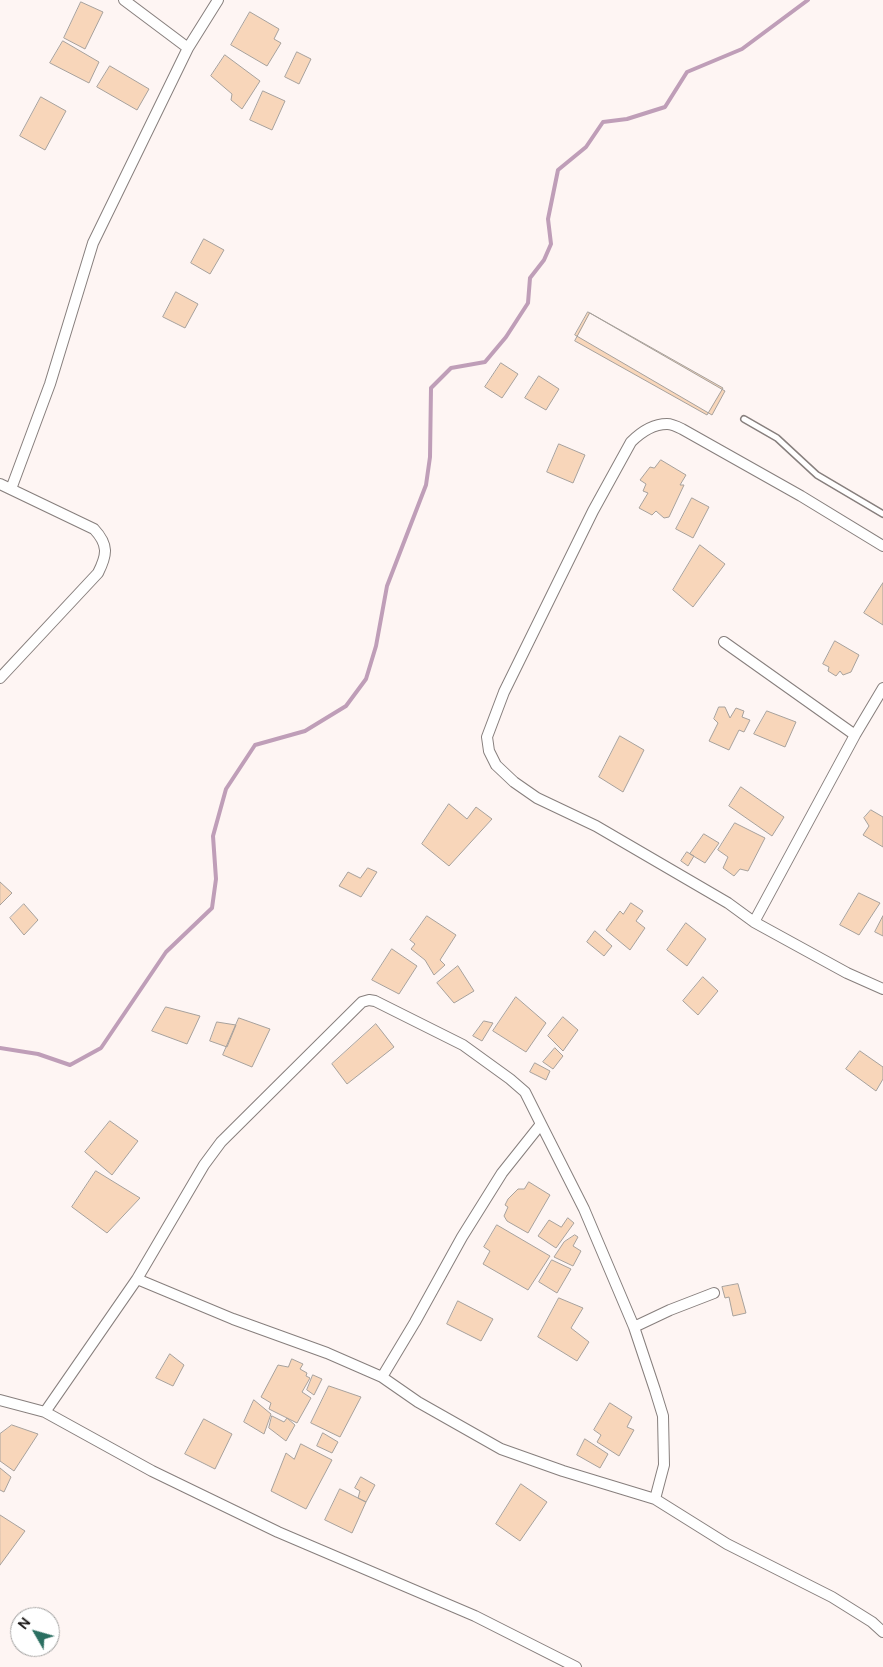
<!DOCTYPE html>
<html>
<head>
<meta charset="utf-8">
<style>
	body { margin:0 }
	#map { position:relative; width:883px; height:1667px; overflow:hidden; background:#fef5f3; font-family:"DM Sans",sans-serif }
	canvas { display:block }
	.north { position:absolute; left:10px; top:1607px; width:50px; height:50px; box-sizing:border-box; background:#fff; border:1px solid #a4a3a2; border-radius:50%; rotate:308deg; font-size:14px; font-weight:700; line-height:20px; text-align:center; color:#1b1817 }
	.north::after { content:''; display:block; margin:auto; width:18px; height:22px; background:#2b6f61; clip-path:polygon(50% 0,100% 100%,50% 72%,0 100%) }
</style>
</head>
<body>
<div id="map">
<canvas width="883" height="1667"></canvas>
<div class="north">N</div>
</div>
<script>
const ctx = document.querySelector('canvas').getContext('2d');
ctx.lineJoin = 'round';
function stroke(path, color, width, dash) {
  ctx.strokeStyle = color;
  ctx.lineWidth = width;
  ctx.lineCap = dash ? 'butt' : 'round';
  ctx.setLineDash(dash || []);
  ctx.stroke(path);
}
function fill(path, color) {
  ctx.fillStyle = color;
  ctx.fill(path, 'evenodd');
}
stroke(new Path2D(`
	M 0,1048 L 38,1054 L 70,1065 L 101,1048 L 166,952 L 212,908 L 216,879 L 213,836 L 226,789 L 255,745 L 305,731 L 346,706 L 366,679 L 376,646 L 387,586 L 426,485 L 430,457 L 431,388 L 451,368 L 485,362 L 506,337 L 528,303 L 530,278 L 544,260 L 551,244 L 548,219 L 558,170 L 586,147 L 603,122 L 627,119 L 665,107 L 687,72 L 742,49 L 808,0`), '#bf9eb8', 4);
const building = new Path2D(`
	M 81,2 L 103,12 L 85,49 L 64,38 Z
	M 250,12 L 279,29 L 274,39 L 281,43 L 267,66 L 231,45 Z
	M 63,41 L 99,62 L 89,83 L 50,63 Z
	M 297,52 L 311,59 L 299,84 L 285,77 Z
	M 225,55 L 260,81 L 242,109 L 231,100 L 232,94 L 211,76 Z
	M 110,66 L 149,89 L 137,110 L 97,87 Z
	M 263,91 L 285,101 L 272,130 L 250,120 Z
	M 41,97 L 66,111 L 45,150 L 20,136 Z
	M 204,239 L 224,250 L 210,274 L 191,263 Z
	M 176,292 L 198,304 L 185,328 L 163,317 Z
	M 588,312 L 725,391 L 712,415 L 575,335 Z
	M 590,313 L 723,388 L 707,415 L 575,341 Z
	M 501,363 L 518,374 L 502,398 L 485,387 Z
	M 539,376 L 559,389 L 546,410 L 525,398 Z
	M 559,444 L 585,455 L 573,483 L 547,472 Z
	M 661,460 L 686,475 L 680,485 L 684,485 L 669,517 L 664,518 L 656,511 L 652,515 L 639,508 L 648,493 L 643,491 L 646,484 L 640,480 L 650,467 L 654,468 Z
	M 692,498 L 709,507 L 693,538 L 676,529 Z
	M 700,545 L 725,564 L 693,607 L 673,590 Z
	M 883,583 L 883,625 L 864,613 Z
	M 835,641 L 859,655 L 851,672 L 843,675 L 840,671 L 836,676 L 828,671 L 829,667 L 823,664 Z
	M 719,707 L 725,707 L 730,718 L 736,708 L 744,711 L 742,717 L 750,720 L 744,732 L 739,730 L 729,750 L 709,741 L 718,723 L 714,719 Z
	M 767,711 L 796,722 L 785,747 L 754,734 Z
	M 620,736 L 644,750 L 623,792 L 599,777 Z
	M 741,787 L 784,817 L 772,836 L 729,806 Z
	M 449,804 L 467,819 L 476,807 L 492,819 L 449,866 L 422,844 Z
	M 871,810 L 883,817 L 883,847 L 863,835 L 869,826 L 864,818 Z
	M 735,823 L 765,838 L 748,871 L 740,869 L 734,876 L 723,868 L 728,857 L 718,850 Z
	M 704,834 L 719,843 L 705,863 L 690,854 Z
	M 687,852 L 694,856 L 688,866 L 681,861 Z
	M 368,868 L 377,872 L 361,897 L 339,886 L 348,872 L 360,878 Z
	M 0,882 L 12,893 L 0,905 Z
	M 859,893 L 880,903 L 859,935 L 840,925 Z
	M 631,903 L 643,911 L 636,921 L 645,928 L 630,950 L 606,930 L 620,911 L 623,914 Z
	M 24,904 L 38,920 L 24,935 L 10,918 Z
	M 427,916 L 456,935 L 440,960 L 445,965 L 434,975 L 425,960 L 411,949 L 415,944 L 410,940 Z
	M 883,916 L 883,936 L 875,932 Z
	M 686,923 L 706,939 L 687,966 L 667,950 Z
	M 595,931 L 612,946 L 604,956 L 587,942 Z
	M 392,949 L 417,966 L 399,994 L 372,980 Z
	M 458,966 L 474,991 L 454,1003 L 437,983 Z
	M 703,977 L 718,991 L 698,1015 L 683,1001 Z
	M 516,997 L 546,1023 L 526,1052 L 493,1031 Z
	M 166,1007 L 200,1016 L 187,1044 L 152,1031 Z
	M 563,1017 L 578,1030 L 563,1051 L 548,1036 Z
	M 239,1018 L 270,1029 L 252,1067 L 223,1055 Z
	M 484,1021 L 493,1023 L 482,1041 L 473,1036 Z
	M 217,1022 L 236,1025 L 227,1047 L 210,1041 Z
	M 376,1024 L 394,1047 L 347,1084 L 332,1064 Z
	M 555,1048 L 563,1056 L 553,1069 L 543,1062 Z
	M 860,1051 L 883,1067 L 883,1079 L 876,1091 L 846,1069 Z
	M 535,1063 L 550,1071 L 546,1080 L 530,1072 Z
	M 110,1121 L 138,1141 L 112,1175 L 85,1152 Z
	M 96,1171 L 140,1198 L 107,1233 L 72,1207 Z
	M 529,1182 L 550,1195 L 528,1233 L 507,1221 L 504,1216 L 508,1207 L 505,1205 L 508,1199 L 518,1189 L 524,1189 Z
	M 568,1218 L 574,1223 L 556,1248 L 538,1236 L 549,1220 L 561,1227 Z
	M 497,1225 L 550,1256 L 528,1290 L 483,1264 L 490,1251 L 484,1247 Z
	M 575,1235 L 578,1237 L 573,1246 L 581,1251 L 573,1266 L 554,1257 L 564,1242 Z
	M 552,1260 L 571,1269 L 557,1293 L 539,1282 Z
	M 738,1284 L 746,1313 L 733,1316 L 729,1297 L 725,1298 L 722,1287 Z
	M 559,1298 L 583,1308 L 571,1328 L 589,1342 L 577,1361 L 538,1337 Z
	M 458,1301 L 493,1319 L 481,1341 L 447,1324 Z
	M 170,1354 L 184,1365 L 173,1386 L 156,1378 Z
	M 292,1359 L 303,1364 L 300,1369 L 307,1373 L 306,1376 L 310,1378 L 302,1392 L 311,1398 L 297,1423 L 269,1409 L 271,1403 L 261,1397 L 278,1365 L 288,1367 Z
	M 313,1375 L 322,1379 L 314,1395 L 307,1390 Z
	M 329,1386 L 361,1397 L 340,1437 L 311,1423 Z
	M 254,1400 L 271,1414 L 264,1434 L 244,1422 Z
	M 610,1403 L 632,1417 L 627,1427 L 634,1430 L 619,1456 L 597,1442 L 601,1435 L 594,1430 Z
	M 272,1416 L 284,1422 L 287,1418 L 295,1425 L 286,1441 L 269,1428 Z
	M 204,1419 L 232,1434 L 215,1469 L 185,1454 Z
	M 12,1425 L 38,1434 L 14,1471 L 0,1461 L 0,1434 Z
	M 323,1433 L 338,1442 L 332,1453 L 317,1446 Z
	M 585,1439 L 608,1454 L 600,1468 L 577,1455 Z
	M 301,1444 L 332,1460 L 306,1509 L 271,1491 L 286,1453 L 294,1459 Z
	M 0,1468 L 11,1477 L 4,1492 L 0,1490 Z
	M 361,1477 L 375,1485 L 366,1502 L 358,1498 L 360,1491 L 355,1488 Z
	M 521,1484 L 547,1502 L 520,1541 L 496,1524 Z
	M 340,1489 L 366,1502 L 352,1533 L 325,1520 Z
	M 0,1515 L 25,1531 L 0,1565 Z`);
fill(building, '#f8d6ba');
stroke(building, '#a7a19c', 1);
const service = new Path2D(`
	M 744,419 L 777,438 L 817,475 L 883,514`);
const minor = new Path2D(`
	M 124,0 L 188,48
	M 0,484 L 94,529 C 109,545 107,555 98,573 L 0,678
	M 11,489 L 50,384 L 93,243 L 188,48 L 218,0
	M 883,546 L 801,496 L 682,429 C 678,427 671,424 667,424 C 653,424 640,433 631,442 L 593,511 L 504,692 L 487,737 L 489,751 L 496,765 L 514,782 L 537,798 L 596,826 L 728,903 L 754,922 L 847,973 L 883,989
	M 724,642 L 855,735 L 754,922
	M 855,735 L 883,688
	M 541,1124 L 584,1209 L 634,1327 L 655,1390 L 663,1416 L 664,1465 L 655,1499
	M 137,1279 L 204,1165 L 221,1142 L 362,1002 L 369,1000 L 375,1001 L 463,1045 L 510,1079 L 525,1092 L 541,1124 L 502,1173 L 462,1237 L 415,1322 L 382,1377
	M 634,1327 L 670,1310 L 714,1293
	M 0,1400 L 45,1412 L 152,1471 L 278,1532 L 475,1616 L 576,1667
	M 45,1412 L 137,1279 L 233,1319 L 327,1353 L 382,1377 L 418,1402 L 501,1449 L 563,1471 L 655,1499 L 727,1544 L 832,1597 L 872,1622 L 883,1632`);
stroke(service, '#877f7d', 8);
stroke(minor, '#877f7d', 12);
stroke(service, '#fff', 5);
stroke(minor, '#fff', 10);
</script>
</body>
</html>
